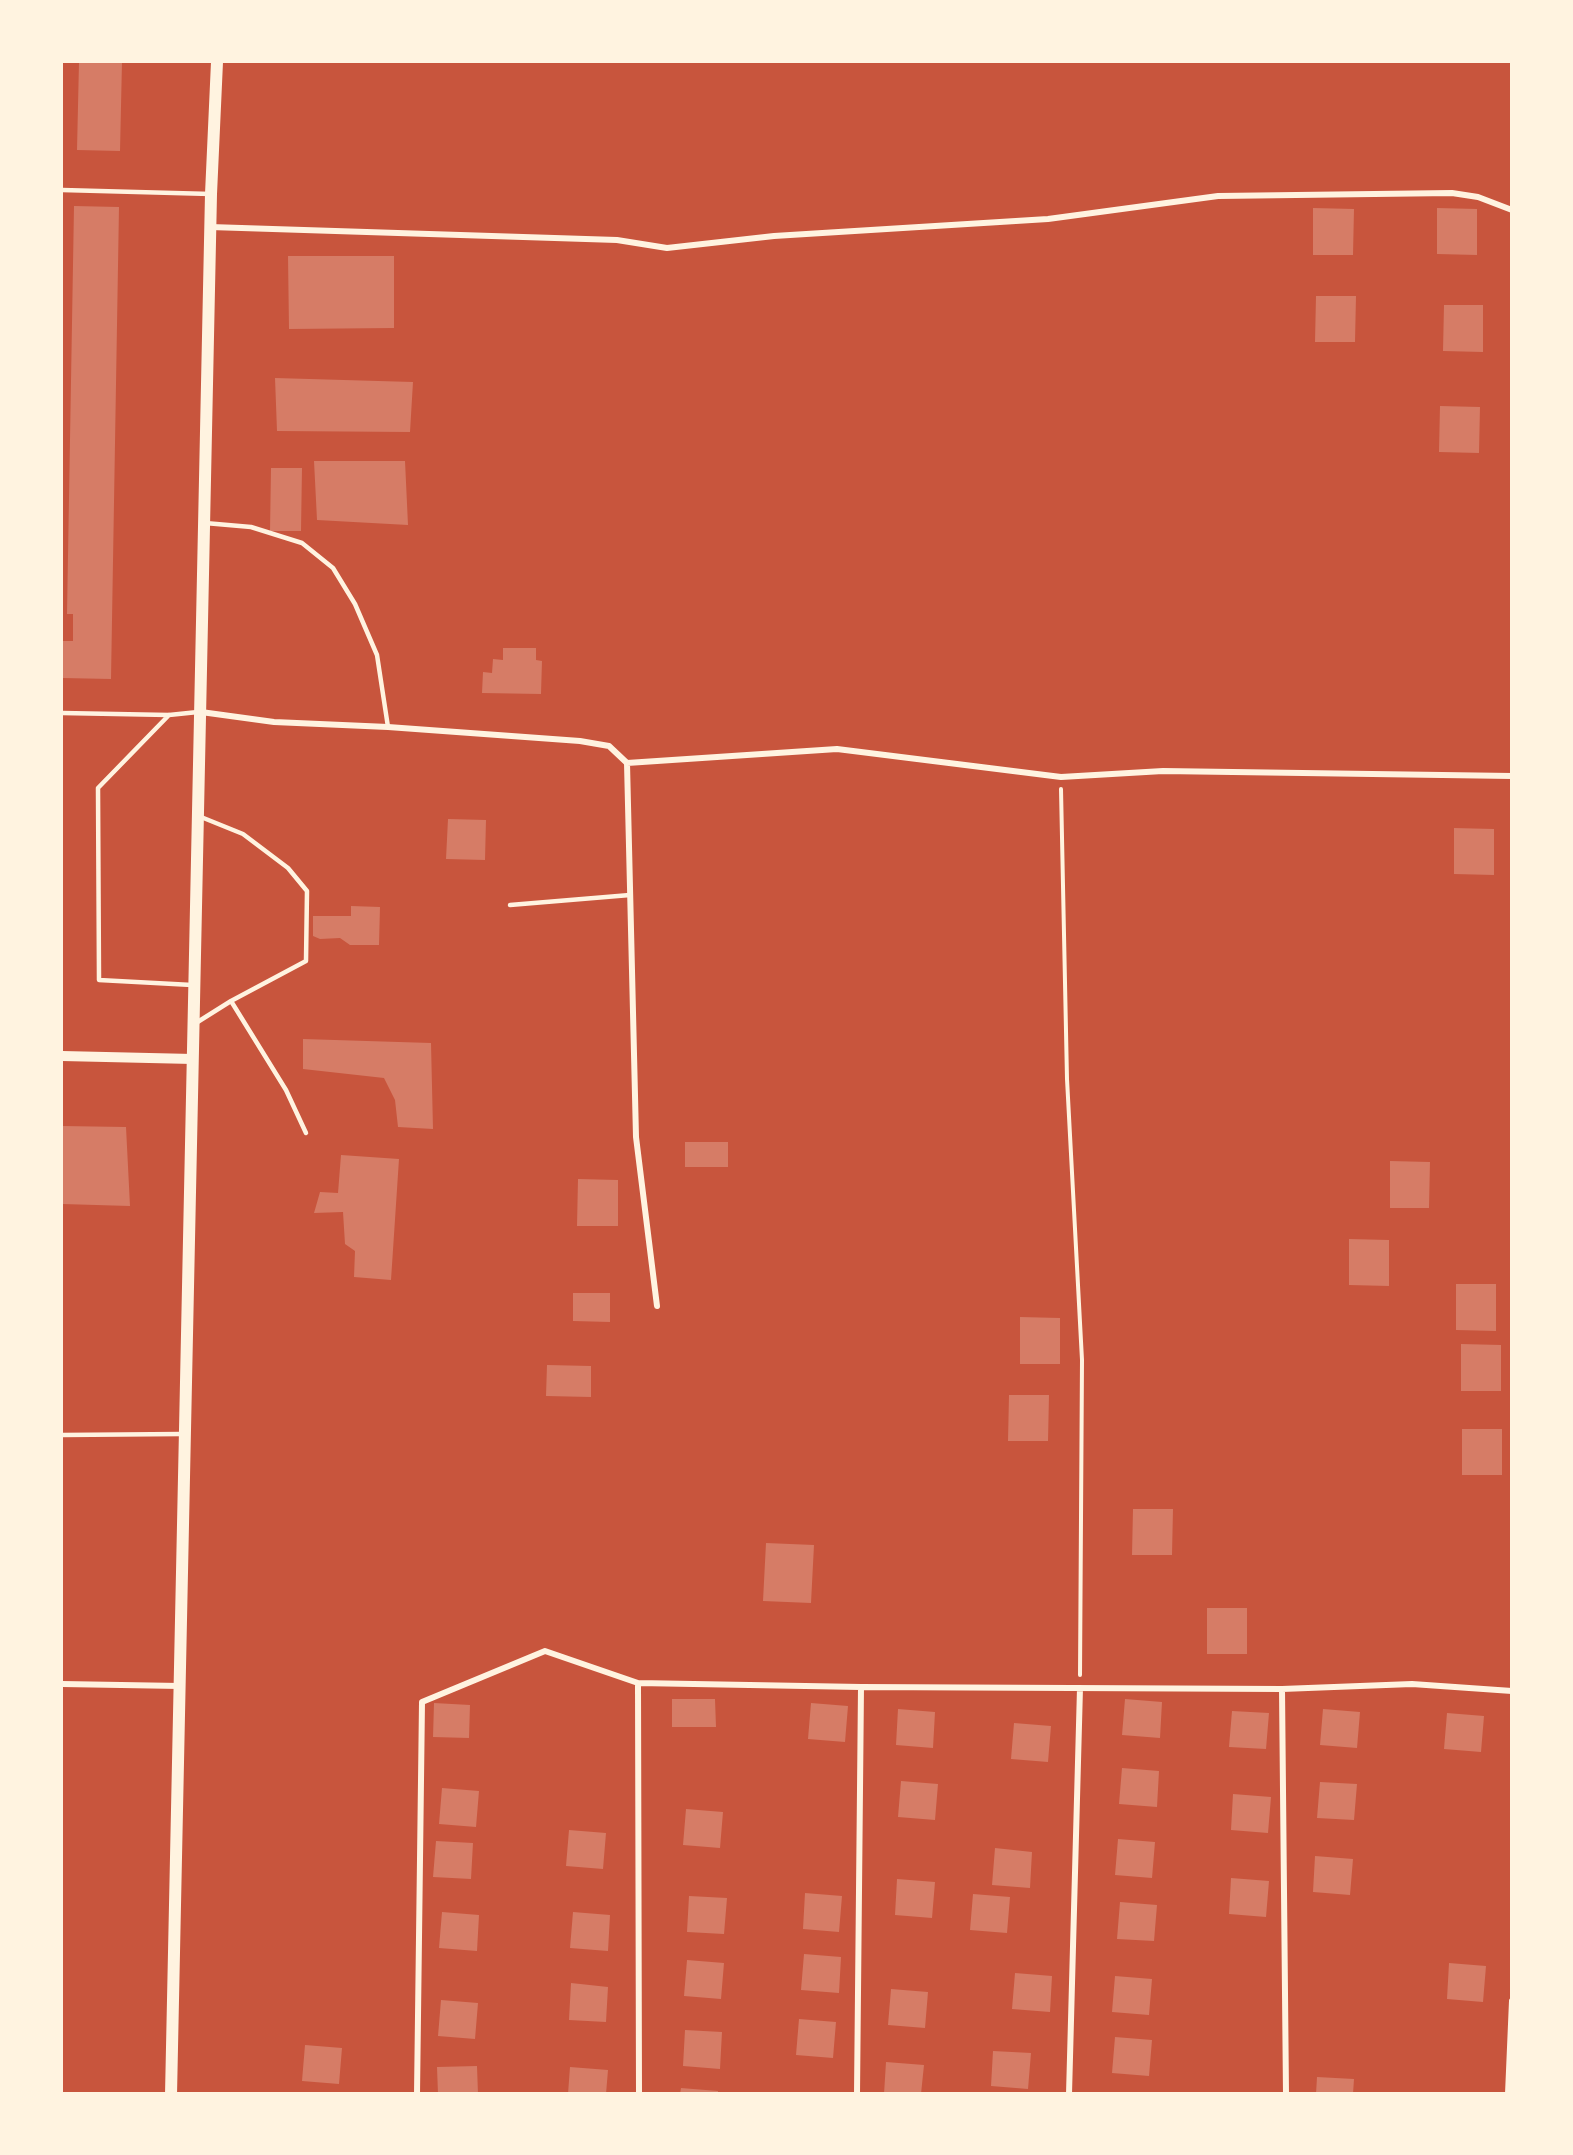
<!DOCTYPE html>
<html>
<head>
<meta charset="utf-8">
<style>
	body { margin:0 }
	#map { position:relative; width:1573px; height:2155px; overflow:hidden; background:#c8553d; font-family:"Sofia Sans Condensed",sans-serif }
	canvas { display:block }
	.frame { position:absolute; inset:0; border:63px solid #fff3e0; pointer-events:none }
</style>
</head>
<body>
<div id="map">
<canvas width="1573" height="2155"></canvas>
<div class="frame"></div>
</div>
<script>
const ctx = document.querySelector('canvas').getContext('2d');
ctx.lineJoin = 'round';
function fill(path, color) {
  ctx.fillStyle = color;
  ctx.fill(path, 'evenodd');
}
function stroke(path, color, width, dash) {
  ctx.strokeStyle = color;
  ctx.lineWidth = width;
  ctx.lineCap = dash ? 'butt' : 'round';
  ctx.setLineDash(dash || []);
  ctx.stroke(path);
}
fill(new Path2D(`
	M 79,62 L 122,62 L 120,151 L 77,150 Z
	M 74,206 L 119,207 L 111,679 L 62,678 L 62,641 L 73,641 L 73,614 L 67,614 Z
	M 1313,208 L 1354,209 L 1353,255 L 1313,255 Z
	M 1437,208 L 1477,209 L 1477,255 L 1437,254 Z
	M 288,256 L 394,256 L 394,328 L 289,329 Z
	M 1316,296 L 1356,296 L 1355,342 L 1315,342 Z
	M 1444,305 L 1483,305 L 1483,352 L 1443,351 Z
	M 275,378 L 413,382 L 410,432 L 277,431 Z
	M 1440,406 L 1480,407 L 1479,453 L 1439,452 Z
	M 314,461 L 405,461 L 408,525 L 317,520 Z
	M 271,468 L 302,468 L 301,531 L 270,531 Z
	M 503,648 L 536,648 L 536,660 L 542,661 L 541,694 L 482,693 L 483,672 L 492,673 L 493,659 L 503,660 Z
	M 448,819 L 486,820 L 485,860 L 446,859 Z
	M 1454,828 L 1494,829 L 1494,875 L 1454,874 Z
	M 351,906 L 380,907 L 379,945 L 350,945 L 340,938 L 320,939 L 313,936 L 313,916 L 351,916 Z
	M 303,1039 L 431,1043 L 433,1129 L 398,1127 L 395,1100 L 384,1078 L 303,1069 Z
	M 62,1126 L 126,1127 L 130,1206 L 62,1204 Z
	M 685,1142 L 728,1142 L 728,1167 L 685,1167 Z
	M 341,1155 L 399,1159 L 391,1280 L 354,1277 L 355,1251 L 345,1244 L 343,1212 L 314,1213 L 320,1192 L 338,1193 Z
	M 1390,1161 L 1430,1162 L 1429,1208 L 1390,1208 Z
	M 578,1179 L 618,1180 L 618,1226 L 577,1226 Z
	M 1349,1239 L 1389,1240 L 1389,1286 L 1349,1285 Z
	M 1456,1284 L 1496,1284 L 1496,1331 L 1456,1330 Z
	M 573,1293 L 610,1293 L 610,1322 L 573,1321 Z
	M 1020,1317 L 1060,1318 L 1060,1364 L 1020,1364 Z
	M 1461,1344 L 1501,1345 L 1501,1391 L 1461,1391 Z
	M 547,1365 L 591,1366 L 591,1397 L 546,1396 Z
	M 1009,1395 L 1049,1395 L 1048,1441 L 1008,1441 Z
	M 1462,1429 L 1502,1429 L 1502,1475 L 1462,1475 Z
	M 1133,1509 L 1173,1509 L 1172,1555 L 1132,1555 Z
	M 766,1543 L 814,1545 L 811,1603 L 763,1601 Z
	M 1207,1608 L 1247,1608 L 1247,1654 L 1207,1654 Z
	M 672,1699 L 715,1699 L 716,1727 L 672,1727 Z
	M 1125,1699 L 1162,1702 L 1160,1738 L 1122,1735 Z
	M 434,1703 L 470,1705 L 469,1738 L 433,1737 Z
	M 811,1703 L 848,1706 L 845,1742 L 808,1739 Z
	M 898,1709 L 935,1712 L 933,1748 L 896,1745 Z
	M 1323,1709 L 1360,1712 L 1357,1748 L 1320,1745 Z
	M 1232,1711 L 1269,1713 L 1266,1749 L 1229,1747 Z
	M 1447,1713 L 1484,1716 L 1481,1752 L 1444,1749 Z
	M 1014,1723 L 1051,1726 L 1048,1762 L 1011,1759 Z
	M 1122,1768 L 1159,1771 L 1157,1807 L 1119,1804 Z
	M 901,1781 L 938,1784 L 935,1820 L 898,1817 Z
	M 1320,1782 L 1357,1784 L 1354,1820 L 1317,1818 Z
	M 442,1788 L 479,1791 L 476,1827 L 439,1824 Z
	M 1233,1794 L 1271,1797 L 1268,1833 L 1231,1830 Z
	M 686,1809 L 723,1812 L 720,1848 L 683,1845 Z
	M 569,1830 L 606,1833 L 603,1869 L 566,1866 Z
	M 1118,1839 L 1155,1842 L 1152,1878 L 1115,1875 Z
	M 436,1841 L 473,1843 L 471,1879 L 433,1877 Z
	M 995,1848 L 1032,1852 L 1030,1888 L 992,1885 Z
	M 1315,1856 L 1353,1859 L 1350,1895 L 1313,1892 Z
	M 1231,1878 L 1269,1881 L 1266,1917 L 1229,1914 Z
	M 897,1879 L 935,1882 L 932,1918 L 895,1915 Z
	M 805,1893 L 842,1896 L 839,1932 L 803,1929 Z
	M 973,1894 L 1010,1897 L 1007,1933 L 970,1930 Z
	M 689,1896 L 727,1898 L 724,1934 L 687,1932 Z
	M 1120,1902 L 1157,1905 L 1154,1941 L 1117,1939 Z
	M 442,1912 L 479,1915 L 477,1951 L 439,1948 Z
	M 573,1912 L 610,1915 L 608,1951 L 570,1948 Z
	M 804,1954 L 841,1957 L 839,1993 L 801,1990 Z
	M 687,1960 L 724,1963 L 721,1999 L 684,1996 Z
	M 1449,1963 L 1486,1966 L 1483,2002 L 1447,1999 Z
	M 1015,1973 L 1052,1976 L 1050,2012 L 1012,2009 Z
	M 1115,1976 L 1152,1979 L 1149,2015 L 1112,2012 Z
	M 571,1983 L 608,1987 L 606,2022 L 569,2020 Z
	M 891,1989 L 928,1992 L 925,2028 L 888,2025 Z
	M 441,2000 L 478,2003 L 475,2039 L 438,2036 Z
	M 799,2019 L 836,2022 L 833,2058 L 796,2055 Z
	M 685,2030 L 722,2032 L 720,2069 L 683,2066 Z
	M 1115,2037 L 1152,2040 L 1149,2076 L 1112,2073 Z
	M 305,2045 L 342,2048 L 339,2084 L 302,2081 Z
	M 993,2051 L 1031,2053 L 1028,2089 L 991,2086 Z
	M 886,2062 L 924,2065 L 921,2094 L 884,2094 Z
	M 477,2066 L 478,2094 L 438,2094 L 437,2067 Z
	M 570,2067 L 608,2070 L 606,2094 L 568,2094 Z
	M 1317,2077 L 1354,2079 L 1353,2094 L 1316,2094 Z
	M 681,2088 L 718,2091 L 718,2094 L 680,2094 Z`), '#d67c66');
stroke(new Path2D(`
	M 1061,789 L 1067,1079 L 1082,1360 L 1080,1675`), '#fff3e0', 4);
stroke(new Path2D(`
	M 62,190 L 211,194
	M 205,523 L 251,527 L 302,543 L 333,568 L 355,604 L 377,655 L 388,727
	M 62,713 L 169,715 L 198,712
	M 169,715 L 98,788 L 99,980 L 192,985
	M 510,905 L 630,895
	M 231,1001 L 286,1090 L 306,1133
	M 196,1023 L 231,1001 L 306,961 L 307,891 L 288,868 L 243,834 L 201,817
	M 62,1435 L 182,1434`), '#fff3e0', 4.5);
stroke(new Path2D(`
	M 210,227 L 617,240 L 667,248 L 774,236 L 1048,219 L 1218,196 L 1452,193 L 1478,197 L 1512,210
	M 201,712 L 274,722 L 388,727 L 580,741 L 609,746 L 627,763 L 636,1137 L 657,1306
	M 627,763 L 837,749 L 1061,777 L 1163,771 L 1512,776
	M 638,1683 L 639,2094
	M 62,1684 L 180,1686
	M 1282,1689 L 1286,2094
	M 417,2094 L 422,1702 L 545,1651 L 638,1683 L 861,1687 L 1282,1689 L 1412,1684 L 1512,1691
	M 857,2094 L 861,1687
	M 1069,2094 L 1080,1688
	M 1508,2094 L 1512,2001`), '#fff3e0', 6);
stroke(new Path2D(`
	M 62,1056 L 193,1059`), '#fff3e0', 10);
stroke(new Path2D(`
	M 171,2094 L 211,194 L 217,62`), '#fff3e0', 12);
</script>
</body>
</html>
